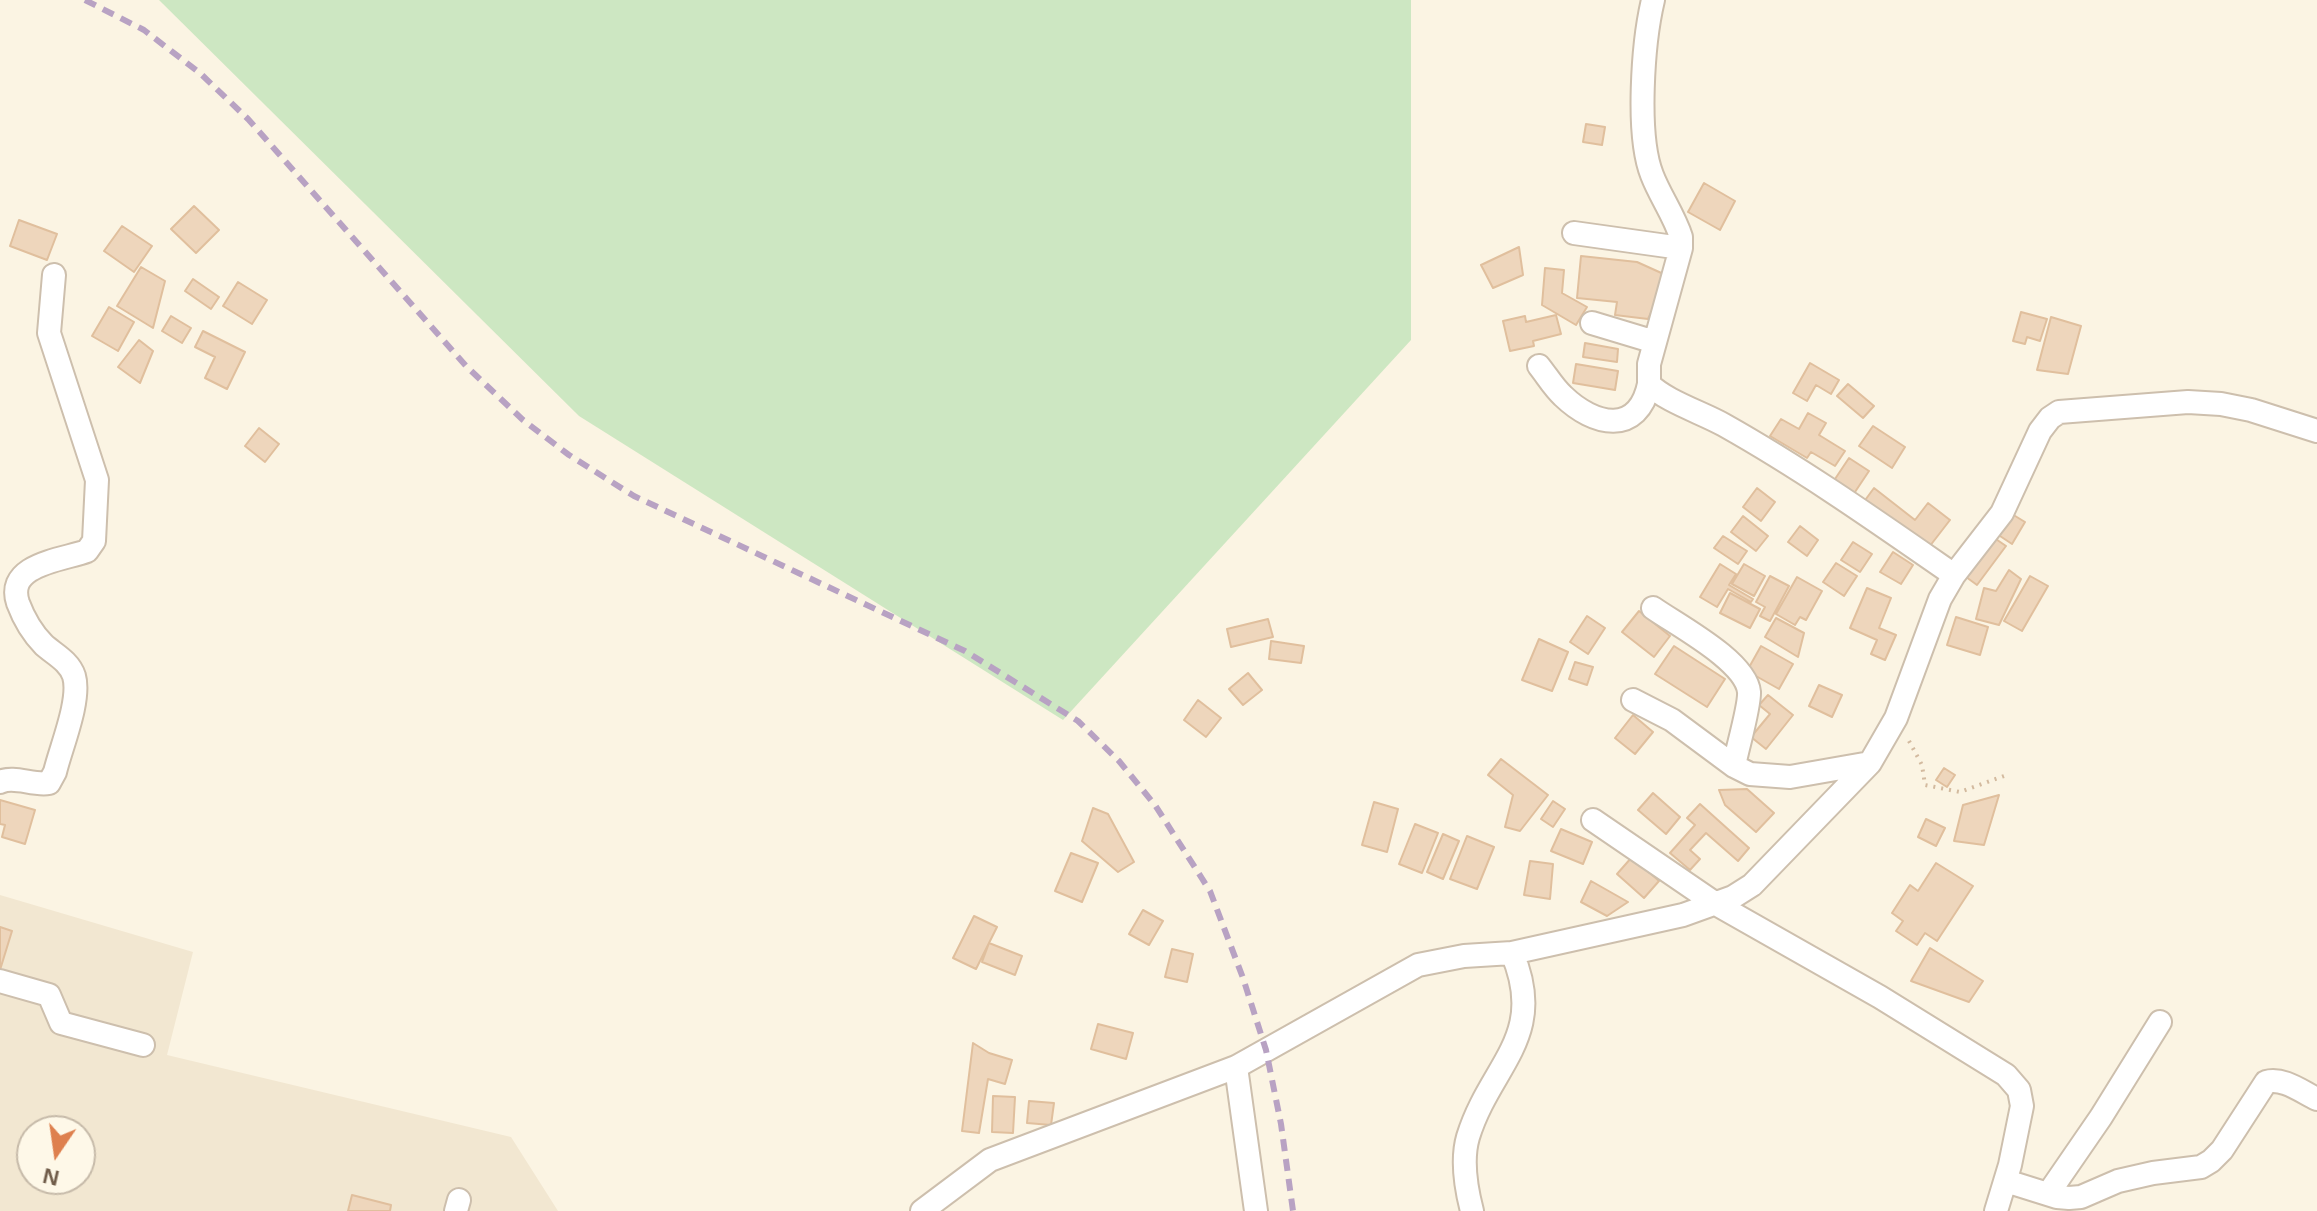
<!DOCTYPE html>
<html>
<head>
<meta charset="utf-8">
<style>
	body { margin:0 }
	#map { position:relative; width:2317px; height:1211px; overflow:hidden; background:#fbf4e3; font-family:Helvetica,sans-serif }
	canvas { display:block }
	.north { position:absolute; left:16px; top:1115px; width:80px; height:80px; box-sizing:border-box; background:#fef8e8; border:2px solid #c6baa9; border-radius:50%; rotate:193deg; font-size:22px; font-weight:700; line-height:32px; text-align:center; color:#715d4a }
	.north::after { content:''; display:block; margin:auto; width:28px; height:36px; background:#de804e; clip-path:polygon(50% 0,100% 100%,50% 72%,0 100%) }
</style>
</head>
<body>
<div id="map">
<canvas width="2317" height="1211"></canvas>
<div class="north">N</div>
</div>
<script>
const ctx = document.querySelector('canvas').getContext('2d');
ctx.lineJoin = 'round';
function fill(path, color) {
  ctx.fillStyle = color;
  ctx.fill(path, 'evenodd');
}
function stroke(path, color, width, dash) {
  ctx.strokeStyle = color;
  ctx.lineWidth = width;
  ctx.lineCap = dash ? 'butt' : 'round';
  ctx.setLineDash(dash || []);
  ctx.stroke(path);
}
fill(new Path2D(`
	M 0,895 L 193,952 L 167,1055 L 511,1137 L 558,1211 L 0,1211 ZM 32,1131 L 80,1131 L 80,1179 L 32,1179 Z`), '#f2e7d1');
fill(new Path2D(`
	M 159,0 L 1411,0 L 1411,340 L 1063,720 L 579,416 Z`), '#cde7c2');
const building = new Path2D(`
	M 1586,124 L 1605,127 L 1602,145 L 1583,142 Z
	M 1704,183 L 1735,201 L 1720,230 L 1688,212 Z
	M 194,206 L 219,230 L 196,253 L 171,229 Z
	M 19,220 L 57,234 L 47,260 L 10,246 Z
	M 122,226 L 152,246 L 134,272 L 104,251 Z
	M 1519,247 L 1523,275 L 1493,288 L 1481,265 Z
	M 1581,256 L 1637,262 L 1668,276 L 1648,319 L 1615,315 L 1617,302 L 1577,298 Z
	M 141,267 L 165,281 L 153,328 L 117,306 Z
	M 1545,268 L 1564,270 L 1562,293 L 1587,307 L 1576,325 L 1542,305 Z
	M 193,279 L 219,297 L 211,309 L 185,291 Z
	M 238,282 L 267,300 L 252,324 L 223,306 Z
	M 109,307 L 134,322 L 118,351 L 92,336 Z
	M 2021,312 L 2047,319 L 2040,341 L 2027,337 L 2025,344 L 2013,341 Z
	M 1556,315 L 1561,334 L 1533,341 L 1534,346 L 1510,351 L 1503,321 L 1525,316 L 1526,322 Z
	M 171,316 L 191,328 L 182,343 L 162,331 Z
	M 2051,317 L 2081,326 L 2068,374 L 2037,370 Z
	M 203,331 L 245,352 L 227,389 L 205,378 L 215,357 L 195,347 Z
	M 139,340 L 153,351 L 140,383 L 118,367 Z
	M 1585,343 L 1618,349 L 1617,362 L 1583,357 Z
	M 1810,363 L 1839,380 L 1831,394 L 1816,385 L 1807,401 L 1793,393 Z
	M 1576,364 L 1618,371 L 1615,390 L 1573,383 Z
	M 1848,384 L 1874,406 L 1863,418 L 1837,396 Z
	M 1808,413 L 1826,423 L 1819,435 L 1845,451 L 1835,466 L 1811,452 L 1807,458 L 1770,436 L 1781,419 L 1799,429 Z
	M 1873,426 L 1905,447 L 1892,468 L 1859,446 Z
	M 259,428 L 279,444 L 265,462 L 245,446 Z
	M 1849,458 L 1869,471 L 1851,498 L 1831,485 Z
	M 1757,488 L 1775,502 L 1761,521 L 1743,507 Z
	M 1874,488 L 1915,520 L 1928,503 L 1950,520 L 1926,551 L 1863,503 Z
	M 2007,511 L 2025,522 L 2012,544 L 1994,532 Z
	M 1743,516 L 1768,536 L 1756,551 L 1731,532 Z
	M 1800,526 L 1818,540 L 1807,556 L 1788,542 Z
	M 1990,535 L 2006,546 L 1977,585 L 1962,574 Z
	M 1723,536 L 1747,551 L 1738,564 L 1714,548 Z
	M 1853,542 L 1872,554 L 1860,572 L 1841,560 Z
	M 1893,552 L 1913,565 L 1901,584 L 1880,572 Z
	M 1836,563 L 1857,576 L 1844,596 L 1823,582 Z
	M 1720,564 L 1736,574 L 1729,585 L 1753,599 L 1751,602 L 1728,589 L 1717,607 L 1700,597 Z
	M 1744,564 L 1765,576 L 1754,596 L 1732,584 Z
	M 2009,570 L 2021,579 L 1999,625 L 1976,619 L 1984,588 L 1996,591 Z
	M 1770,576 L 1789,586 L 1770,621 L 1760,616 L 1765,607 L 1756,602 Z
	M 2030,576 L 2048,586 L 2022,631 L 2004,621 Z
	M 1797,577 L 1822,591 L 1806,620 L 1800,617 L 1795,625 L 1776,614 Z
	M 1867,588 L 1891,598 L 1879,628 L 1896,635 L 1885,660 L 1871,654 L 1877,640 L 1850,628 Z
	M 1730,593 L 1760,609 L 1750,628 L 1720,613 Z
	M 1639,611 L 1670,636 L 1654,657 L 1622,632 Z
	M 1587,616 L 1605,628 L 1588,654 L 1570,642 Z
	M 1956,617 L 1988,627 L 1980,655 L 1947,645 Z
	M 1776,618 L 1804,633 L 1798,657 L 1765,637 Z
	M 1268,619 L 1273,637 L 1231,647 L 1227,629 Z
	M 1539,639 L 1568,652 L 1552,691 L 1522,680 Z
	M 1271,641 L 1304,646 L 1301,663 L 1269,659 Z
	M 1674,646 L 1725,679 L 1707,707 L 1655,674 Z
	M 1761,646 L 1793,664 L 1779,689 L 1747,671 Z
	M 1575,662 L 1593,667 L 1587,685 L 1569,679 Z
	M 1248,673 L 1262,690 L 1243,705 L 1229,689 Z
	M 1819,685 L 1842,695 L 1832,717 L 1809,706 Z
	M 1768,695 L 1793,715 L 1766,749 L 1751,737 L 1770,714 L 1759,705 Z
	M 1198,700 L 1221,718 L 1206,737 L 1184,720 Z
	M 1633,715 L 1653,732 L 1635,754 L 1615,738 Z
	M 1501,759 L 1548,795 L 1520,831 L 1505,827 L 1513,795 L 1488,775 Z
	M 1944,768 L 1955,775 L 1947,787 L 1936,780 Z
	M 1747,789 L 1774,813 L 1756,832 L 1725,805 L 1719,790 Z
	M 1653,793 L 1680,817 L 1666,834 L 1638,810 Z
	M 1999,795 L 1984,845 L 1954,841 L 1963,805 Z
	M 0,800 L 35,810 L 25,844 L 2,837 L 5,825 L 0,824 Z
	M 1553,801 L 1565,809 L 1553,827 L 1541,819 Z
	M 1374,802 L 1398,809 L 1387,852 L 1362,845 Z
	M 1700,804 L 1749,848 L 1738,861 L 1706,833 L 1690,850 L 1700,859 L 1690,870 L 1670,853 L 1695,825 L 1687,818 Z
	M 1093,808 L 1108,814 L 1134,862 L 1118,872 L 1082,841 Z
	M 1926,819 L 1945,828 L 1936,846 L 1918,837 Z
	M 1415,824 L 1438,833 L 1422,873 L 1399,864 Z
	M 1561,829 L 1592,842 L 1583,864 L 1551,851 Z
	M 1443,834 L 1459,841 L 1443,879 L 1427,872 Z
	M 1467,836 L 1494,847 L 1477,889 L 1450,879 Z
	M 1071,853 L 1098,863 L 1082,902 L 1055,891 Z
	M 1632,857 L 1659,881 L 1644,898 L 1617,874 Z
	M 1530,861 L 1553,864 L 1550,899 L 1524,895 Z
	M 1936,863 L 1973,886 L 1937,941 L 1925,933 L 1917,945 L 1896,931 L 1903,921 L 1892,913 L 1910,885 L 1918,891 Z
	M 1591,881 L 1628,902 L 1607,916 L 1581,902 Z
	M 1143,910 L 1163,921 L 1149,945 L 1129,934 Z
	M 974,916 L 997,927 L 976,969 L 953,958 Z
	M 0,927 L 12,931 L 0,970 Z
	M 989,943 L 1022,956 L 1015,975 L 982,962 Z
	M 1930,948 L 1983,981 L 1969,1002 L 1911,981 Z
	M 1172,949 L 1193,954 L 1187,982 L 1165,977 Z
	M 1098,1024 L 1133,1033 L 1126,1059 L 1091,1049 Z
	M 973,1043 L 989,1053 L 1012,1060 L 1005,1084 L 988,1079 L 979,1133 L 962,1131 Z
	M 993,1096 L 1015,1097 L 1013,1133 L 992,1132 Z
	M 1029,1101 L 1054,1103 L 1051,1125 L 1027,1123 Z
	M 352,1195 L 391,1205 L 390,1211 L 348,1211 Z`);
fill(building, '#eed6bc');
stroke(building, '#e0bf9d', 2);
const minor = new Path2D(`
	M 1653,0 C 1643,42 1636,135 1652,175 C 1660,196 1674,215 1681,237 L 1681,248 L 1649,364 L 1649,384 C 1665,401 1703,413 1724,425 C 1804,470 1879,523 1954,575
	M 1574,233 L 1681,248
	M 1592,323 L 1655,342
	M 1539,366 C 1547,376 1554,388 1563,396 C 1594,426 1638,436 1649,384
	M 1653,608 C 1677,625 1746,661 1749,692 C 1750,706 1737,749 1734,766
	M 1633,700 L 1672,720 L 1734,766 L 1750,774 L 1790,777 L 1870,763
	M 0,782 C 14,775 33,786 49,783 L 55,772 C 61,747 81,700 74,676 C 69,661 54,654 44,645 C 32,633 24,619 18,603 C 5,564 63,560 87,551 L 94,541 L 97,480 L 49,333 L 54,275
	M 1593,820 L 1716,904 L 1880,997 L 2006,1075 L 2019,1090 L 2022,1106 L 2010,1165 L 1996,1211
	M 0,981 L 49,995 L 61,1023 L 143,1045
	M 1236,1067 L 1256,1211
	M 2006,1181 L 2057,1197 L 2069,1198 L 2081,1197 L 2118,1181 L 2153,1173 L 2201,1167 L 2211,1161 L 2222,1150 L 2266,1082 C 2283,1077 2302,1092 2317,1099
	M 2048,1194 L 2101,1117 L 2160,1022
	M 456,1211 L 459,1200
	M 922,1211 L 990,1160 L 1236,1067 L 1418,965 L 1464,956 L 1512,953 L 1683,915 L 1733,897 L 1752,885 L 1870,763 L 1896,718 L 1940,599 L 1954,575 L 2002,513 L 2040,431 L 2050,418 L 2059,412 L 2188,402 L 2221,404 L 2251,410 L 2317,431
	M 1472,1211 C 1466,1188 1461,1161 1468,1137 C 1490,1065 1548,1037 1512,953`);
stroke(minor, '#cdbfad', 26);
stroke(new Path2D(`
	M 1909,741 L 1922,765 L 1925,785 L 1960,792 L 2004,776`), '#d3ba9f', 4, [2, 6]);
stroke(minor, '#fff', 22);
stroke(new Path2D(`
	M 85,0 L 144,30 L 201,74 L 248,119 L 467,367 L 523,420 L 569,455 L 634,496 L 965,651 L 1078,721 L 1119,761 L 1155,805 L 1210,891 L 1243,978 L 1266,1050 L 1281,1124 L 1293,1211`), '#b8a2c3', 6, [12, 8]);
</script>
</body>
</html>
